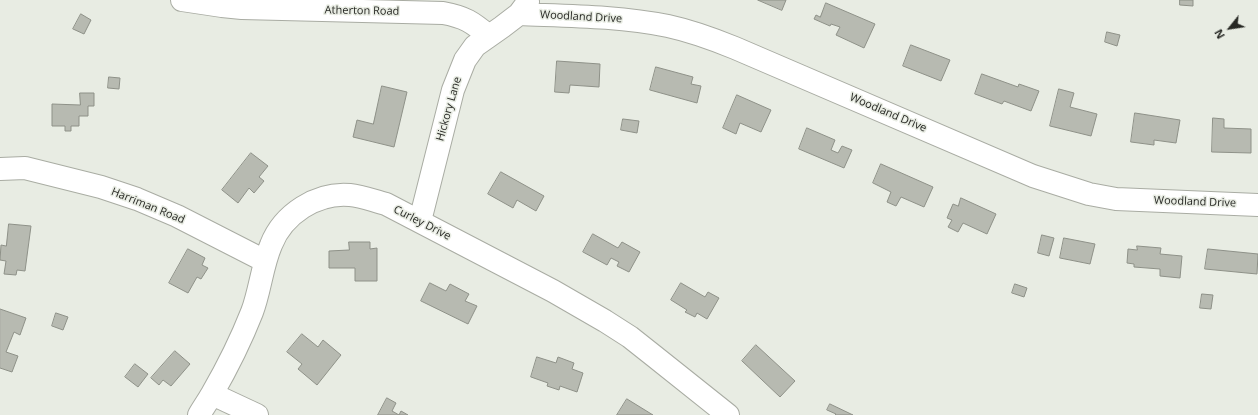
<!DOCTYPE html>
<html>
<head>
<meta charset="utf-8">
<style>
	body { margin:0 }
	#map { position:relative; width:1258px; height:415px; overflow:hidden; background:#e8ece3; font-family:"Open Sans",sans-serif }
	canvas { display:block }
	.north { position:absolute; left:1210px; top:8px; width:40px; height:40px; -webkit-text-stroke:3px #e8ece3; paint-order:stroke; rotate:240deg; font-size:11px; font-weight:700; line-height:16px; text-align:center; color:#272824 }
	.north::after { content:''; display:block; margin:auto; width:14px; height:18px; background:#272824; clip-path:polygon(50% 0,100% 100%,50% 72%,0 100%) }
</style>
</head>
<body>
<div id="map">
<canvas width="1258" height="415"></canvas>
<div class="north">N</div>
</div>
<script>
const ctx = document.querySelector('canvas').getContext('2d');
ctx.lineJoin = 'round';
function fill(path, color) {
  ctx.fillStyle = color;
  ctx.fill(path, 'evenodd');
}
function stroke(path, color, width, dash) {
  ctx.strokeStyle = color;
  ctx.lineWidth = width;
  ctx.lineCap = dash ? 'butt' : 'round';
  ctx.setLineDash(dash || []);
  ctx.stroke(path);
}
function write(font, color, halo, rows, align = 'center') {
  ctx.font = font + ' "Open Sans",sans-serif';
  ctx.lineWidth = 3;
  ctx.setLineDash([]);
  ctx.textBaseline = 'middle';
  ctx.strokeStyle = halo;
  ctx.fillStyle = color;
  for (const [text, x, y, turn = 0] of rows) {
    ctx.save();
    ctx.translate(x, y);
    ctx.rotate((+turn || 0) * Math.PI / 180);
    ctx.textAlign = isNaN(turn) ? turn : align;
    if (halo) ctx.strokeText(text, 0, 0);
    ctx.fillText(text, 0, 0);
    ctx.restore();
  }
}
const building = new Path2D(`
	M 758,0 L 786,0 L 782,10 Z
	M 1180,0 L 1193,0 L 1193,6 L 1180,5 Z
	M 826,3 L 875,24 L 864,48 L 836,35 L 840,27 L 831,24 L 830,26 L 814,19 L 816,15 L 820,17 Z
	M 81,14 L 91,20 L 84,34 L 73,29 Z
	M 1107,32 L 1120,35 L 1117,46 L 1105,42 Z
	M 911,45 L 950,60 L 941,81 L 903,66 Z
	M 557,61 L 600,64 L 599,87 L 570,85 L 569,93 L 555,92 Z
	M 656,67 L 693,77 L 691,84 L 701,86 L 697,103 L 650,90 Z
	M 982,74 L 1018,87 L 1019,84 L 1039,91 L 1031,111 L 1004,101 L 1002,104 L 975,94 Z
	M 109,77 L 120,78 L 119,89 L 108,88 Z
	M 382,86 L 407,92 L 394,147 L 353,137 L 357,120 L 373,124 Z
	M 1059,89 L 1074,93 L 1070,107 L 1097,114 L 1091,136 L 1050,126 Z
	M 80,93 L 94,93 L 94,106 L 88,106 L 88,116 L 79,116 L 79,126 L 71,126 L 71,131 L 65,131 L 65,126 L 52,126 L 52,104 L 80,105 Z
	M 737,95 L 771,110 L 761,132 L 740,123 L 736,134 L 723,128 Z
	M 1135,113 L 1180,120 L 1176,143 L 1154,140 L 1154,145 L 1131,142 Z
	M 1213,118 L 1224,119 L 1224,128 L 1251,129 L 1251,153 L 1212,152 Z
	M 623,119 L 639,121 L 637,133 L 621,130 Z
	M 807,128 L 835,140 L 831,150 L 838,153 L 842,146 L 852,150 L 844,168 L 799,149 Z
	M 251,153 L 268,166 L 259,177 L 264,181 L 254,193 L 249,188 L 238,203 L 222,190 Z
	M 881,164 L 933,187 L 924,207 L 901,197 L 896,206 L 887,202 L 891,192 L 873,183 Z
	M 501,172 L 544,196 L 536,211 L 517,200 L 513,208 L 488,194 Z
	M 961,198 L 996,214 L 987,234 L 963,223 L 958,232 L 948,227 L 952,220 L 947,218 L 953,204 L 958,206 Z
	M 9,224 L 31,226 L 25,271 L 17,270 L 16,275 L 4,274 L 6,261 L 0,260 L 1,245 L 6,246 Z
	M 593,234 L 618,248 L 622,242 L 640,252 L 629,272 L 617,266 L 619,262 L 611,258 L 607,265 L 583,252 Z
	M 1042,235 L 1054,238 L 1049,256 L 1038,253 Z
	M 1064,238 L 1095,244 L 1090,264 L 1060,258 Z
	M 349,242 L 370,242 L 370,249 L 377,248 L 377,281 L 355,281 L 355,268 L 329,268 L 329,251 L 349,250 Z
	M 1137,246 L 1161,248 L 1160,254 L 1182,256 L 1180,278 L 1160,276 L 1160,269 L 1134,267 L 1134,264 L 1127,263 L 1128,249 L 1137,250 Z
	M 188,249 L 205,258 L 202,265 L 208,268 L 201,279 L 197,277 L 188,293 L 169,283 Z
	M 1208,249 L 1258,254 L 1257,274 L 1205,269 Z
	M 430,283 L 446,291 L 450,284 L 469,294 L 465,301 L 477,306 L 468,324 L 421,301 Z
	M 681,283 L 705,297 L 708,292 L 719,298 L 707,319 L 697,313 L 695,317 L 685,312 L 687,310 L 671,300 Z
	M 1015,284 L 1027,288 L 1024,297 L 1012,293 Z
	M 1202,294 L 1213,295 L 1211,309 L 1200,308 Z
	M 0,309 L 26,318 L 20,335 L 14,332 L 6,352 L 18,356 L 12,372 L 0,368 Z
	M 56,313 L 68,317 L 63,330 L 52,326 Z
	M 302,334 L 318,347 L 323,340 L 341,355 L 317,385 L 298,369 L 302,364 L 287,352 Z
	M 756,345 L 795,381 L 780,397 L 742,361 Z
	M 175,351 L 190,364 L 171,386 L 163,380 L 159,385 L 151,378 Z
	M 537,357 L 556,363 L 558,357 L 574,363 L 572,369 L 583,373 L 577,392 L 560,386 L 559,390 L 547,386 L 548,383 L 531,377 Z
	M 135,364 L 148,374 L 138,387 L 125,377 Z
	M 387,398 L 396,403 L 392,411 L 399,415 L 401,411 L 408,415 L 378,415 Z
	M 627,399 L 653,415 L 617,415 Z
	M 830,404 L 853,415 L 835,415 L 836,414 L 827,410 Z`);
fill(building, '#b7bab1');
stroke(building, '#8e9188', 1);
const minor = new Path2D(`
	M 182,0 L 222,6 L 242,8 L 443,13 C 465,17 472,22 489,36
	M 519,14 C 568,16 619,16 668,26 C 691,31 713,39 735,48 L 1033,176 L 1089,194 L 1116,199 L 1258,205
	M 0,169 L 25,168 L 101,187 L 137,199 L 177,216 L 265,261
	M 420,221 L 453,90 L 465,60 L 475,46 L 502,27 L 519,14 L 528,2
	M 212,394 L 257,415
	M 199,415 C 203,408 208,401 212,394 C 227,368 241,340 252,312 C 260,291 262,266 271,245 C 283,214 317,192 350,195 C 362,196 374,201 386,204 L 553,291 L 605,321 L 630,337 L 654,356 L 728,415`);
stroke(minor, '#a9aca3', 24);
stroke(minor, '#fff', 22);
write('11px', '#272824', '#e8ece3', [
	["Atherton Road",362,11,1],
	["Woodland Drive",581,17,3],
	["Hickory Lane",449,109,-74],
	["Woodland Drive",888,113,23],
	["Woodland Drive",1195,202,2],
	["Harriman Road",148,206,22],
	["Curley Drive",422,223,27]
]);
</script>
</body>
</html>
